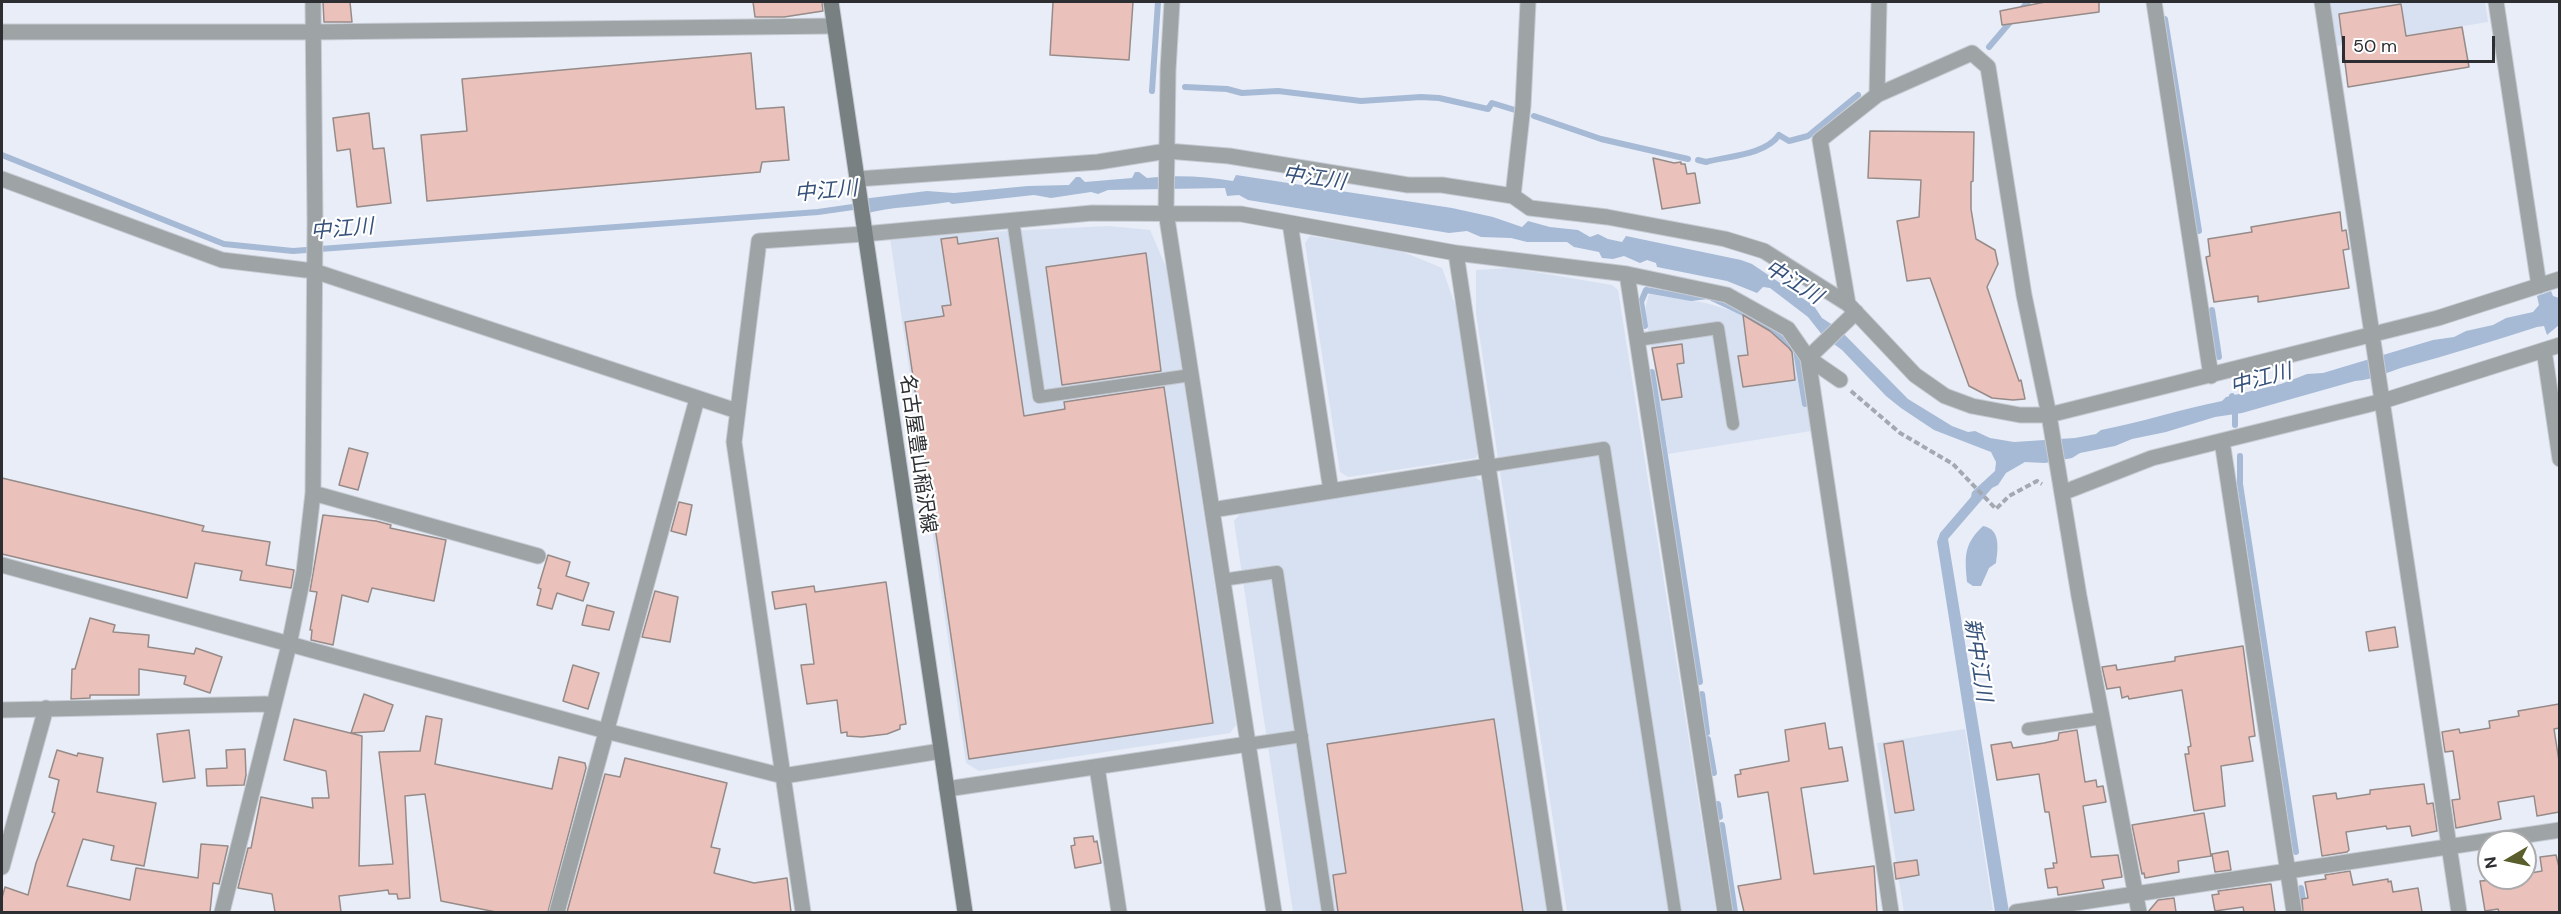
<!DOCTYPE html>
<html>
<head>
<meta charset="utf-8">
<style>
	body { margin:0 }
	#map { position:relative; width:2561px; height:914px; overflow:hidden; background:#e8edf7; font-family:"DM Sans",sans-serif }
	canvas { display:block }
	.frame { position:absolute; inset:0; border:3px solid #2c2e32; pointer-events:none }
	.north { position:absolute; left:2477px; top:830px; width:60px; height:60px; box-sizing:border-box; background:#fff; border:2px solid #ababad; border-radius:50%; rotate:261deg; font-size:16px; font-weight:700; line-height:24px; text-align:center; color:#2c2e32 }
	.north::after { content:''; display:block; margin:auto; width:21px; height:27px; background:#595e2c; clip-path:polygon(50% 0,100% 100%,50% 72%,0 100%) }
	.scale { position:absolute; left:2342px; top:36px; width:153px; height:27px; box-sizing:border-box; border:3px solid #2c2e32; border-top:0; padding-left:8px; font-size:18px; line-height:21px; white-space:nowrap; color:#2c2e32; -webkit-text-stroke:4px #fff; paint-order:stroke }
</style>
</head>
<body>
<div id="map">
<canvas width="2561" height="914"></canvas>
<div class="frame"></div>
<div class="north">N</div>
<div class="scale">50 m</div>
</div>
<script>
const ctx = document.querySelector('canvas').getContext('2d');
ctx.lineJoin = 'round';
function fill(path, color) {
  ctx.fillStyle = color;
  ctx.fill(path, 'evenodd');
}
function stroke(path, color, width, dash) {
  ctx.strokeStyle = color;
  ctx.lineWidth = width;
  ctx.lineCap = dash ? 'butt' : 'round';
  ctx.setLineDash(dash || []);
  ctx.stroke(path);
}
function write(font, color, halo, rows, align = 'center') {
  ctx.font = font + ' "DM Sans","Noto Sans JP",sans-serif';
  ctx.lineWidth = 4.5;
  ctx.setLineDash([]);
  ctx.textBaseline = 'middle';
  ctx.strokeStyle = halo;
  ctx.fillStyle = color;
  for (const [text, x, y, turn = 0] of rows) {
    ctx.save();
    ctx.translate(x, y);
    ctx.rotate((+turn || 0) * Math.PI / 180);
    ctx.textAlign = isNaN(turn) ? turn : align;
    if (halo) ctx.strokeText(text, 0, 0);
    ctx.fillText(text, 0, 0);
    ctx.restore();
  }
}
fill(new Path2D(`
	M 2330,2 L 2485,2 L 2488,22 L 2337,46 Z
	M 1108,226 L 1150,230 L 1166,267 L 1236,725 L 1230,733 L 979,771 L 966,763 L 890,237 Z
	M 1310,236 L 1401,251 L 1442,268 L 1462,324 L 1479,451 L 1476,458 L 1348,477 L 1340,472 L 1305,243 Z
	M 1511,268 L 1612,285 L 1618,290 L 1716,912 L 1567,912 L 1476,313 L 1476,270 Z
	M 1649,294 L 1706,303 L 1742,314 L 1770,330 L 1794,350 L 1803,405 L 1807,405 L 1811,431 L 1668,454 L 1645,309 Z
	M 1475,477 L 1485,484 L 1549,912 L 1293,912 L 1234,521 L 1243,511 Z
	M 1965,729 L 1993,910 L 1979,912 L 1904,912 L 1877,743 Z`), '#d8e1f1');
fill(new Path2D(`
	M 1135,172 L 1139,172 L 1147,178 C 1175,175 1204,176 1233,181 L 1236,175 L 1452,208 L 1493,217 L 1522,227 L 1528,221 L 1550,227 L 1578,230 L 1590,237 L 1598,234 L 1608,239 L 1622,242 L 1626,236 L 1741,260 L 1752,264 L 1814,306 L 1822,318 L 1839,329 L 1908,399 L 1952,426 L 1968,432 L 1975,431 L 1990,438 L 2014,442 L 2075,438 L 2096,434 L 2101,430 C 2142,422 2182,409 2222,401 L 2226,397 L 2281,384 L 2307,374 L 2323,373 L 2433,340 L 2454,337 L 2466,331 L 2493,325 L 2506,318 L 2533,312 L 2539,305 L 2537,296 L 2551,291 L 2553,296 L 2559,298 L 2559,325 L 2547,335 L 2544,326 L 2537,327 C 2493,341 2449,355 2404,367 C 2387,372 2374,380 2355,381 L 2242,413 L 2215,417 L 2166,432 L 2132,439 L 2115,446 L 2080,453 L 2072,458 L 2045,463 L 2025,462 L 2006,473 L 1998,485 L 1992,488 L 1948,539 L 2009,912 L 1995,912 L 1937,542 L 1940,533 L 1971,497 L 1972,492 L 1995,471 L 1996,462 L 1991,452 L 1934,430 L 1901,408 L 1886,396 L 1842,350 L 1823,336 L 1808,317 L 1770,288 L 1763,287 L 1757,293 L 1727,281 L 1657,267 L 1656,263 L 1647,260 L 1640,263 L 1624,256 L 1613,259 L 1602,258 L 1599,252 L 1574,247 L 1567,242 L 1527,242 L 1511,238 L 1481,237 L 1467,231 L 1449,233 L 1248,200 L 1239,195 L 1227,196 L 1225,188 L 1108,190 L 1098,194 L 1091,192 L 1051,198 L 1034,195 L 952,204 L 949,202 C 921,207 892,206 864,214 L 862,199 L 927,191 L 954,193 L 1028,186 L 1069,185 L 1076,177 L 1080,177 L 1085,182 L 1132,178 Z
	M 1983,526 C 2001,529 1998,549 1996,563 L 1989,568 L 1981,586 L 1973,586 L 1967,582 C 1965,557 1963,545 1983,526 Z`), '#a6bad6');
stroke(new Path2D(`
	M 2019,12 L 2028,2
	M 2165,19 L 2199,231
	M 1989,47 L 2012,20
	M 1185,87 L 1227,89 L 1242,93 L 1278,91 L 1361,101 L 1421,97 L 1439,98 L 1488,109 L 1492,103 L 1515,110
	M 1152,91 L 1158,2
	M 1534,116 L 1601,139 L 1688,159
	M 2,155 L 224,244 L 293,251 L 818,212 L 860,206
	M 1698,160 L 1706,162 C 1729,156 1765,155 1779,135 L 1789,141 L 1808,136 L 1858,95
	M 2212,310 L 2219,357
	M 1645,326 L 1641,302 L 1646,290 L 1691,298 L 1708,296 L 1754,318 L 1796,350 L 1805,404
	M 1652,372 L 1700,682
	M 2232,396 L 2235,405 L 2235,425
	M 2240,456 L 2240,484 L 2296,852
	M 1702,694 L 1707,733
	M 1708,739 L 1714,773
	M 1718,804 L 1720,817
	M 1722,825 L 1735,912
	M 2301,888 L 2305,912`), '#a6bad6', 6);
const building = new Path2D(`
	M 323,2 L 350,2 L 352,22 L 324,22 Z
	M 753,2 L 822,2 L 823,11 L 784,17 L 755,17 Z
	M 1053,2 L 1133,2 L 1129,60 L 1050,55 Z
	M 2045,2 L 2099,2 L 2099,12 L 2002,25 L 2000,11 Z
	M 2401,4 L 2406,36 L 2462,27 L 2469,67 L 2348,87 L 2339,14 Z
	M 751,53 L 756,109 L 784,107 L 789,160 L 762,162 L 760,172 L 427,201 L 421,135 L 467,131 L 462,79 Z
	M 369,113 L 373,149 L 384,148 L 391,203 L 357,207 L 350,149 L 337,151 L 333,118 Z
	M 1870,131 L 1974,132 L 1973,181 L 1971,182 L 1971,209 L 1976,239 L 1995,250 L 1998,264 L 1987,287 L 2019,381 L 2021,380 L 2025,399 L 2013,400 L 1992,398 L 1969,386 L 1930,278 L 1907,281 L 1897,221 L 1919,217 L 1921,180 L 1868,178 Z
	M 1653,158 L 1674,163 L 1681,162 L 1681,164 L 1685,164 L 1687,174 L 1695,173 L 1700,203 L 1662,209 Z
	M 2340,212 L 2342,231 L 2346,230 L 2349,249 L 2343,250 L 2349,288 L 2258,302 L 2258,296 L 2214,302 L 2206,257 L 2210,256 L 2208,239 L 2252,232 L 2251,227 Z
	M 957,237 L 958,244 L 998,238 L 1024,416 L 1065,409 L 1064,402 L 1164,387 L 1213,723 L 969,759 L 905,322 L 944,316 L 942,306 L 951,305 L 941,239 Z
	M 1146,253 L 1161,371 L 1062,385 L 1046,267 Z
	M 1743,315 L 1770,331 L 1789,348 L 1792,352 L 1795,380 L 1743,387 L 1738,356 L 1748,355 Z
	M 1682,344 L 1684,363 L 1677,364 L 1682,397 L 1662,400 L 1652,348 Z
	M 349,448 L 368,453 L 358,490 L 339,485 Z
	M 2,478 L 204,526 L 202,531 L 270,542 L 266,565 L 294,570 L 291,588 L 240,580 L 242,571 L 195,563 L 187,598 L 2,554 Z
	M 679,502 L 692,505 L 686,535 L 671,531 Z
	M 323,515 L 376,521 L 391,525 L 390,528 L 446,540 L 434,601 L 372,588 L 368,602 L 342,595 L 333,645 L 311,640 L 312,630 L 310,630 L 317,592 L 310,591 Z
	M 548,555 L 570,562 L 566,576 L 589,583 L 583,601 L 557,593 L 552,609 L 537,605 L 541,589 L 538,588 Z
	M 886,582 L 906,724 L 900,725 L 900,729 L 887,734 L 862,737 L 847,736 L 847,732 L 841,733 L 837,700 L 807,704 L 801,665 L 814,664 L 806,604 L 775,609 L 772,592 L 814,586 L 815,592 Z
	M 655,591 L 678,597 L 670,642 L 642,637 Z
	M 587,605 L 614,612 L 609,630 L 582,625 Z
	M 90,618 L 115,625 L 113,632 L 149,635 L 148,647 L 194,654 L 196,648 L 222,657 L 210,693 L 184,684 L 186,676 L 139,669 L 139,695 L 90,695 L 90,698 L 71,699 L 72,669 L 75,669 Z
	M 2395,627 L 2398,647 L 2369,651 L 2366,632 Z
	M 2243,646 L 2255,736 L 2249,737 L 2253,761 L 2221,766 L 2225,806 L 2194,811 L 2185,754 L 2189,754 L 2188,747 L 2191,746 L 2182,690 L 2129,699 L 2128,696 L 2122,698 L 2120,687 L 2107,689 L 2102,667 L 2116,665 L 2117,670 L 2175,661 L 2175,657 Z
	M 573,665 L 599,673 L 588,709 L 563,701 Z
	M 364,694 L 393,705 L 384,731 L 351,733 Z
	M 2559,704 L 2559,728 L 2554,729 L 2559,761 L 2559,812 L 2537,816 L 2534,796 L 2498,802 L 2501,819 L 2456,828 L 2452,800 L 2460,799 L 2453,751 L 2445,752 L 2442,732 L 2459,729 L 2460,733 L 2490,728 L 2489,721 L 2519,716 L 2518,711 Z
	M 426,716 L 442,719 L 435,764 L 552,789 L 559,757 L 585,763 L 586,768 L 548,912 L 496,912 L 441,901 L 425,794 L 405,796 L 410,898 L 398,899 L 397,894 L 389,894 L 388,890 L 339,896 L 341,912 L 275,912 L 272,894 L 238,888 L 248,848 L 251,848 L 252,843 L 261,797 L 313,808 L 312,798 L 329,798 L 326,771 L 284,760 L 294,719 L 362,736 L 359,866 L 393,864 L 379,752 L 420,751 Z
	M 1494,719 L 1523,912 L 1338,912 L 1333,875 L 1346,873 L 1327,744 Z
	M 1825,723 L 1829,749 L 1842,747 L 1848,781 L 1801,788 L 1814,874 L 1874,866 L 1877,912 L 1744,912 L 1738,886 L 1781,879 L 1768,792 L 1738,797 L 1735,775 L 1741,774 L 1740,770 L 1789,761 L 1785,730 Z
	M 189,730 L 195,778 L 163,782 L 157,734 Z
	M 2077,730 L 2085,782 L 2096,780 L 2097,787 L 2103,786 L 2106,802 L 2083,806 L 2091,857 L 2118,855 L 2122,877 L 2102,880 L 2104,888 L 2058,895 L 2057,887 L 2048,888 L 2045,869 L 2054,868 L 2053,863 L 2057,863 L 2049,812 L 2045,812 L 2039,774 L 1997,780 L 1991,745 L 2011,742 L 2013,748 L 2044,743 L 2058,740 L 2059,733 Z
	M 1903,741 L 1914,810 L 1895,813 L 1884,744 Z
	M 245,749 L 246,775 L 244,785 L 207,786 L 206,769 L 227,768 L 226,750 Z
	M 57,750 L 77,756 L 78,753 L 103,758 L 97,792 L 156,803 L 144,866 L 111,860 L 114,846 L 83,839 L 67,886 L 130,900 L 136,868 L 198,878 L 201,844 L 228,846 L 219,884 L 213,883 L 210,912 L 2,912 L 2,898 L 5,887 L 28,895 L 36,863 L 55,813 L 52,812 L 59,780 L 49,777 Z
	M 625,758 L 727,783 L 711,847 L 720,849 L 714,873 L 754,883 L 787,878 L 791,912 L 567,912 L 605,774 L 620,777 Z
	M 2424,784 L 2427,804 L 2433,803 L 2437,831 L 2412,836 L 2410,826 L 2387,829 L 2386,826 L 2346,832 L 2349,850 L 2347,852 L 2322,856 L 2313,796 L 2336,793 L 2337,799 L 2370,794 L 2370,790 Z
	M 2204,813 L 2211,856 L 2178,861 L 2179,872 L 2145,878 L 2144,873 L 2142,874 L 2132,825 Z
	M 1093,836 L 1094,842 L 1097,841 L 1101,863 L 1075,868 L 1071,846 L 1075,845 L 1074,838 Z
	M 2228,851 L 2231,870 L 2215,872 L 2212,854 Z
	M 2556,855 L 2559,867 L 2559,912 L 2499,912 L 2498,909 L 2485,911 L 2480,881 L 2525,878 L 2525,874 L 2542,871 L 2540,857 Z
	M 1917,860 L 1919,875 L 1896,879 L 1894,863 Z
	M 2350,871 L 2353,885 L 2388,879 L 2388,882 L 2391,881 L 2393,892 L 2418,888 L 2422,912 L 2303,912 L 2302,899 L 2308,898 L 2305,882 L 2326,879 L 2325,875 Z
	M 2271,884 L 2275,912 L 2244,912 L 2243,907 L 2215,911 L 2212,895 L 2219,894 L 2218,891 Z
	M 2174,898 L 2176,912 L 2148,912 L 2158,900 Z`);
fill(building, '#eac2bb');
stroke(building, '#968b89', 1.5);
const lane = new Path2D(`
	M 1013,220 L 1039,397 L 1191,375
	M 1637,340 L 1718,328 L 1733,424
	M 1488,466 L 1604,448 L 1675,912
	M 1222,580 L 1277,572 L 1328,912
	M 2028,729 L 2102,718
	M 1248,744 L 1302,736`);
const street = new Path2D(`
	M 1172,2 L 1168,70 L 1166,212 L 1274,912
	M 1528,2 L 1523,106 L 1513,196 L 1530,208 L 1607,217 L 1725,239 L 1764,251 L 1848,304 L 1915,375 L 1945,396 L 1972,406 L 2020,415 L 2049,415 L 2438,318 L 2560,279
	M 2154,2 L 2211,376
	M 2322,2 L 2459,912
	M 2496,2 L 2539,286
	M 2,32 L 314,32 L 834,26
	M 1877,95 L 1879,2
	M 2,179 L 222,260 L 314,271 L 737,411
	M 857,179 L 1098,162 L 1167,151 L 1229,156 L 1408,185 L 1442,185 L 1513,196
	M 1290,223 L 1331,491
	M 1627,274 L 1725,912
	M 1848,304 L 1820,140 L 1877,95 L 1972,53 L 1988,67 L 2024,295 L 2049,415 L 2079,596 L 2139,912
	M 2544,350 L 2560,459
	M 1840,380 L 1808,358 L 1856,312
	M 2222,441 L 2294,912
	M 313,493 L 538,556
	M 2062,493 L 2152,458 L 2383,401 L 2560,345
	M 1212,510 L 1488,466
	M 2,565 L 606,731 L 783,776 L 941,751
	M 2,710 L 266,704
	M 1097,767 L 1119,912
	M 947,789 L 1248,744
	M 2,867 L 46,708
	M 222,912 L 289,645 L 304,572 L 313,493 L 315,221 L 313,2
	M 557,912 L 697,399
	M 803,912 L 734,442 L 759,241 L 864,234 L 1092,213 L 1241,214 L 1456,253
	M 1555,912 L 1456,253 L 1627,274 L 1727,295 L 1788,329 L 1808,358 L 1891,912
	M 2016,912 L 2560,830`);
const secondary = new Path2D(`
	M 831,2 L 965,912`);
stroke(lane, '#c6cbd4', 14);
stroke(street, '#c6cbd4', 17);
stroke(secondary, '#c6cbd4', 17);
stroke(new Path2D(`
	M 1851,391 L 1900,433 L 1953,464 L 1996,509 L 2009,496 L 2037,481 L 2042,484`), '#a4a8b0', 4, [6, 3]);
stroke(lane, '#9ea3a5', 12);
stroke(street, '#9ea3a5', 15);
stroke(secondary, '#788082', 15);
write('20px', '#2c2e32', '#fff', [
	["名古屋豊山稲沢線",917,454,82]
]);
write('italic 21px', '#36527b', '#fff', [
	["中江川",1314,179,8],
	["中江川",826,192,-5],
	["中江川",342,230,-5],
	["中江川",1793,283,32],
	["中江川",2261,380,-15],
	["新中江川",1977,660,81]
]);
</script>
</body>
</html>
